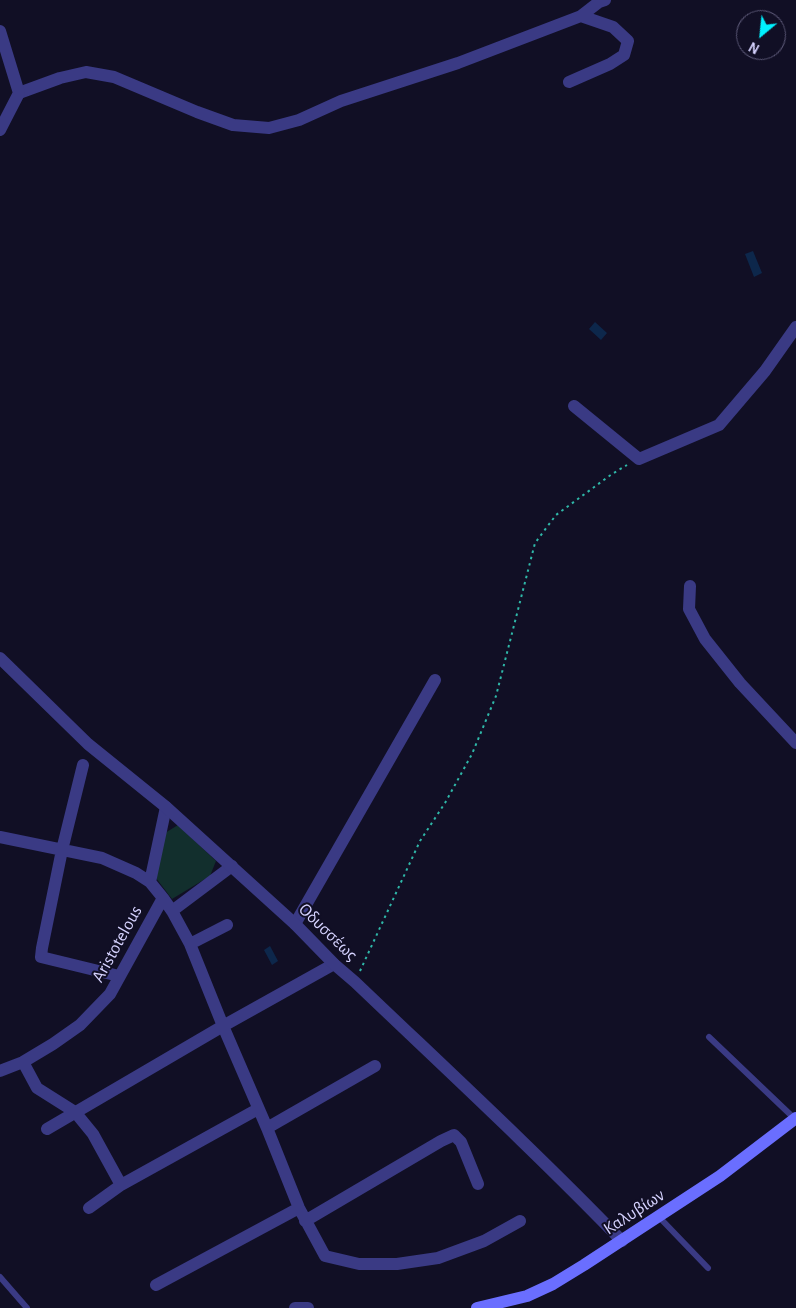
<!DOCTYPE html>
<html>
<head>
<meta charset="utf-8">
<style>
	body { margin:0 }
	#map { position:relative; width:796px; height:1308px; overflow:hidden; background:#110f25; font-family:"Alegreya Sans",sans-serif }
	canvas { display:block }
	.north { position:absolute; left:736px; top:10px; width:50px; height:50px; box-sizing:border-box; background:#110f25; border:1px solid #605d7c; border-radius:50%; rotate:208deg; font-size:14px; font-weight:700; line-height:20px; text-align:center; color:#d6d3ff }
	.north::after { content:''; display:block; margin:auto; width:18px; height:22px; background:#00f1fe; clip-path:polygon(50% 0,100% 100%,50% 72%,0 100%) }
</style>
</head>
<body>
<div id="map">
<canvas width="796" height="1308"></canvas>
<div class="north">N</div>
</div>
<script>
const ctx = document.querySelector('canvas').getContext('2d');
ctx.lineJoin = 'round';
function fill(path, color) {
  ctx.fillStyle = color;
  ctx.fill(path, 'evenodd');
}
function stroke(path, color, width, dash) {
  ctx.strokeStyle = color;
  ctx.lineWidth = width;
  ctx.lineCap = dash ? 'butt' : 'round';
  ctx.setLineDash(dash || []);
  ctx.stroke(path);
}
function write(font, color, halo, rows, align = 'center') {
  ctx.font = font + ' "Alegreya Sans",sans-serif';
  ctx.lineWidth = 4;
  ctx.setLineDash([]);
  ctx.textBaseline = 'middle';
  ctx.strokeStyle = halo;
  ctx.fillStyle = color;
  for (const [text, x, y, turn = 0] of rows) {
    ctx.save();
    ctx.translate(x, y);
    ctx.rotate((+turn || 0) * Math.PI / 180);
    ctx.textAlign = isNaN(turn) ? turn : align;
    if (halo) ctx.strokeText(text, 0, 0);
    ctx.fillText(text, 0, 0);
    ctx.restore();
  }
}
fill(new Path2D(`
	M 178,825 L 216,861 L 210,876 L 172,899 L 156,878 L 165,833 Z`), '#122f2d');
fill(new Path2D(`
	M 753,251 L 762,273 L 754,277 L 745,254 Z
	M 595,322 L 607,333 L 601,340 L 589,329 Z
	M 270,946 L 278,961 L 272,965 L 264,950 Z`), '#0d274b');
stroke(new Path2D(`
	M 360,971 L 420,841 L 445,803 L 472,754 L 496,696 L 535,543 L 556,515 L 612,474 L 627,465`), '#2fb7a8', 2, [2.5, 4]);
stroke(new Path2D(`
	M 709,1037 L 795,1119
	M 659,1217 L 708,1268
	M 0,1277 L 27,1308`), '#3a3a84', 6);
stroke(new Path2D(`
	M 581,16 L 599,2 L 605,0
	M 19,93 L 60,78 L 86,72 L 114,77 L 197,112 L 233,125 L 269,128 L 299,120 L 341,101 L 458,63 L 581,16 L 613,27 L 628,41 L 624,55 L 610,64 L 569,82
	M 574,406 L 639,459 L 719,425 L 765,371 L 796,327
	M 690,586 L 689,609 L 705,639 L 740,683 L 796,743
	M 83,765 L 62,850 L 42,948 L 41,957 L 119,976
	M 0,837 L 102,858 L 136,873 L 150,882 L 163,898 L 172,911 L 190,944 L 223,1026 L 267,1128 L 299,1208 L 325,1256 L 359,1264 L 397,1264 L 438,1258 L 484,1241 L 520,1221
	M 150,882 L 166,807
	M 172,911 L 232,866
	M 295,924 L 435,680
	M 190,944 L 227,925
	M 23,1062 L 37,1088 L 75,1112 L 93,1134 L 121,1185
	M 0,1071 L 23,1062 L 53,1044 L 80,1025 L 110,994 L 163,898
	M 267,1128 L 375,1066
	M 47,1129 L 223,1026 L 334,964
	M 89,1208 L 121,1185 L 258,1109
	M 305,1221 L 441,1141 L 454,1135 L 461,1142 L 478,1184
	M 156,1285 L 299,1208
	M 295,1308 L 308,1308`), '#3a3a84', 12);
stroke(new Path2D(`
	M 0,31 L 19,93 L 0,130
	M 0,658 L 88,744 L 166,807 L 295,924 L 334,964 L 355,982 C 445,1068 536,1152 622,1241`), '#3a3a84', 12);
stroke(new Path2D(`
	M 477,1308 L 527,1296 L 553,1284 L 584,1265 L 720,1176 L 796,1118`), '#6a6eff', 12);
write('18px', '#d6d3ff', '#110f25', [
	["Οδυσσέως",328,932,44],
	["Aristotelous",117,944,-61],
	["Καλυβίων",634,1212,-33]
]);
</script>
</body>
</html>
